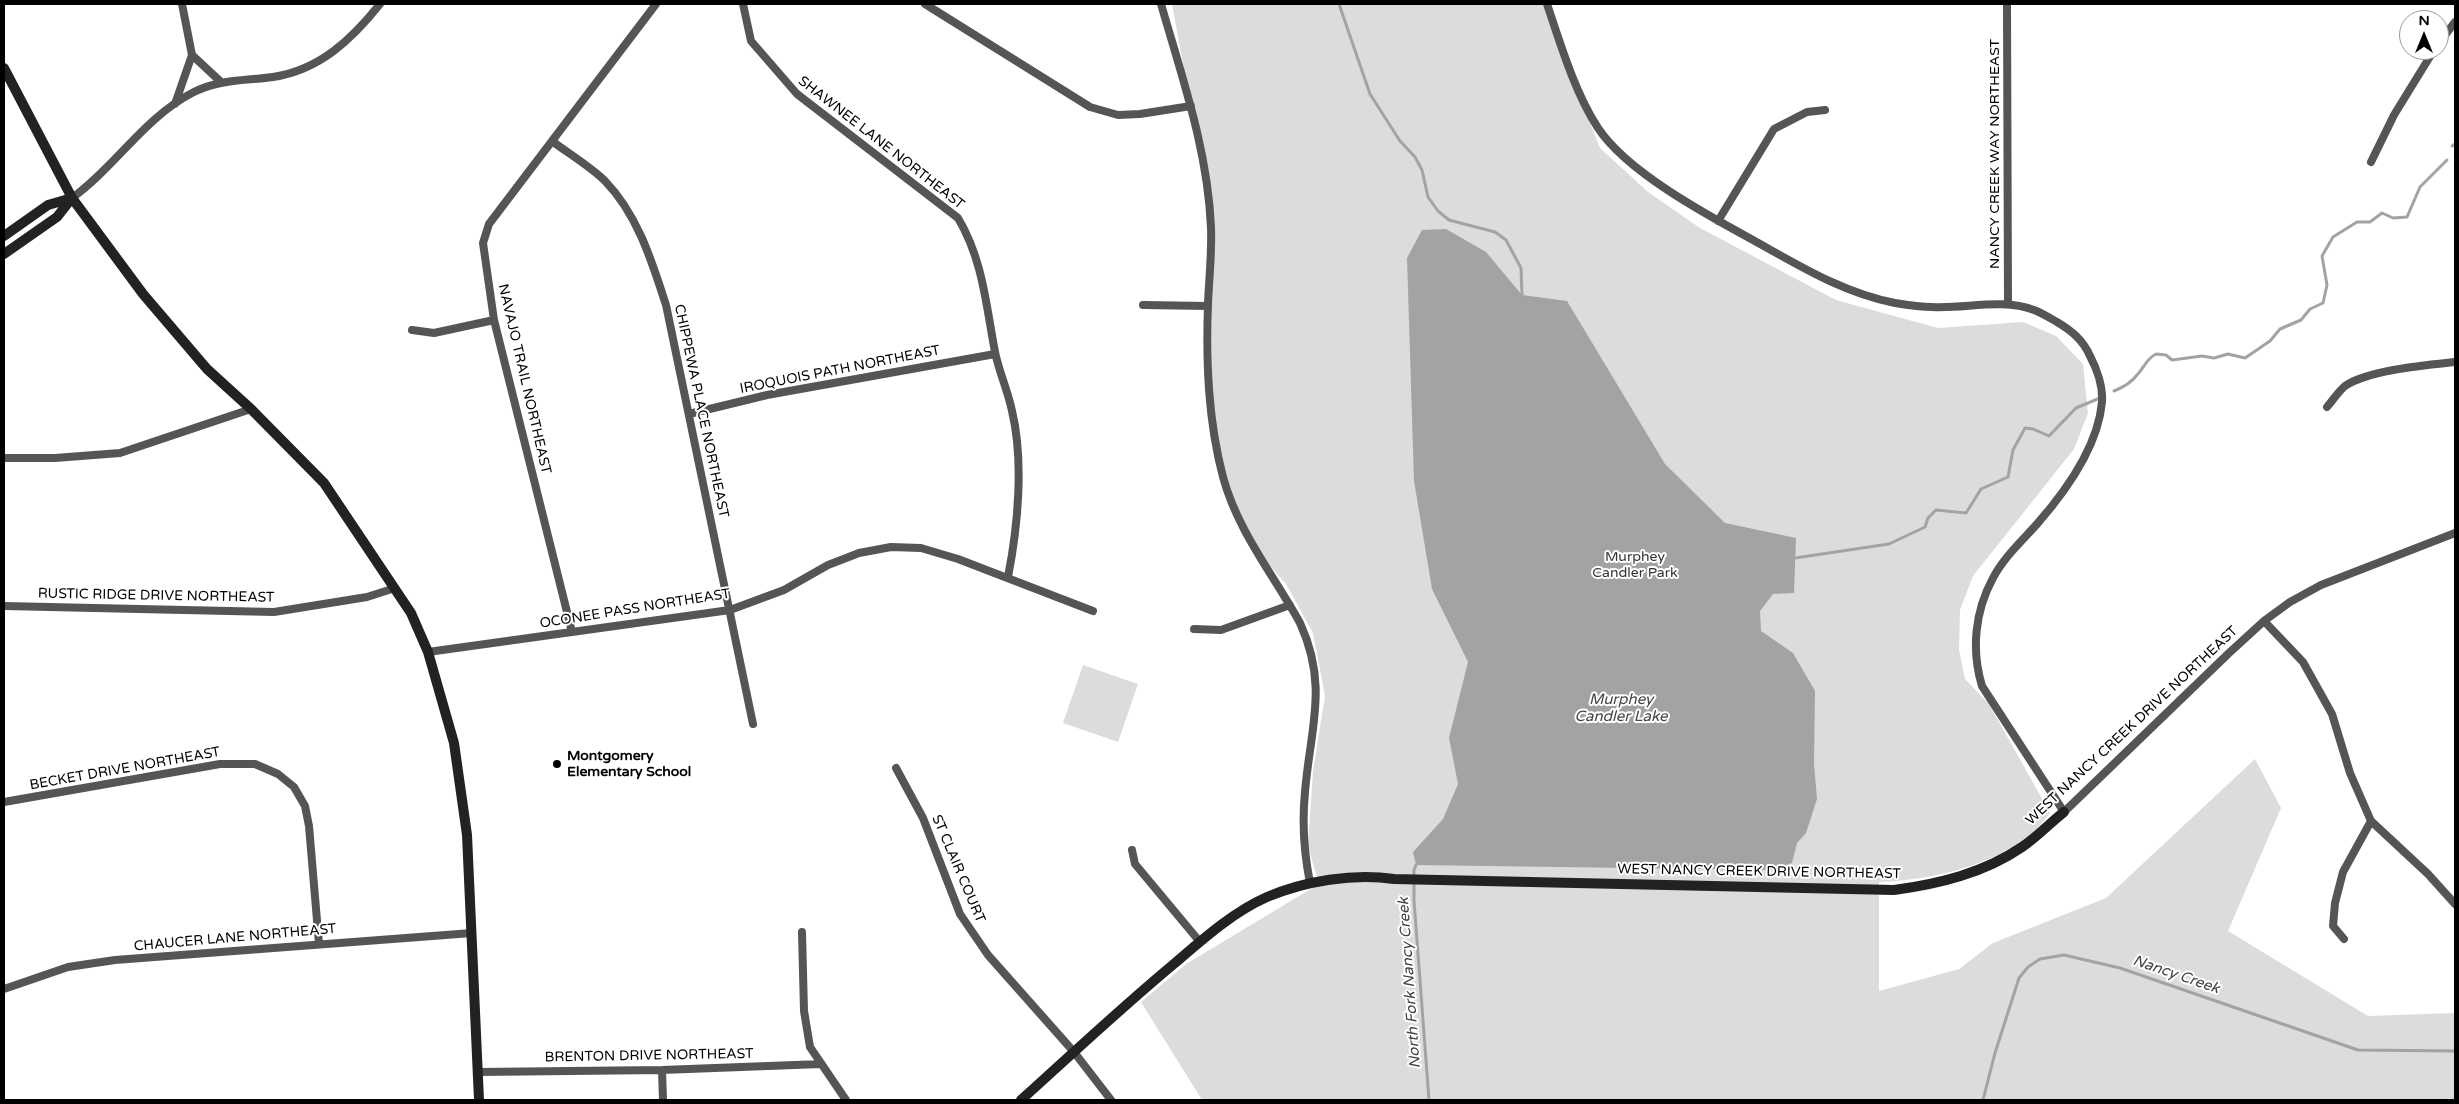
<!DOCTYPE html>
<html>
<head>
<meta charset="utf-8">
<style>
	body { margin:0 }
	#map { position:relative; width:2459px; height:1104px; overflow:hidden; background:#fff; font-family:"Varela Round",sans-serif }
	canvas { display:block }
	.frame { position:absolute; inset:0; border:5px solid #000; pointer-events:none }
	.north { position:absolute; left:2399px; top:10px; width:50px; height:50px; box-sizing:border-box; background:#fff; border:1px solid #999; border-radius:50%; rotate:0deg; font-size:14px; font-weight:700; line-height:20px; text-align:center; color:#000 }
	.north::after { content:''; display:block; margin:auto; width:18px; height:22px; background:#000; clip-path:polygon(50% 0,100% 100%,50% 72%,0 100%) }
</style>
</head>
<body>
<div id="map">
<canvas width="2459" height="1104"></canvas>
<div class="frame"></div>
<div class="north">N</div>
</div>
<script>
const ctx = document.querySelector('canvas').getContext('2d');
ctx.lineJoin = 'round';
function fill(path, color) {
  ctx.fillStyle = color;
  ctx.fill(path, 'evenodd');
}
function stroke(path, color, width, dash) {
  ctx.strokeStyle = color;
  ctx.lineWidth = width;
  ctx.lineCap = dash ? 'butt' : 'round';
  ctx.setLineDash(dash || []);
  ctx.stroke(path);
}
function write(font, color, halo, rows, align = 'center') {
  ctx.font = font + ' "Varela Round",sans-serif';
  ctx.lineWidth = 4;
  ctx.setLineDash([]);
  ctx.textBaseline = 'middle';
  ctx.strokeStyle = halo;
  ctx.fillStyle = color;
  for (const [text, x, y, turn = 0] of rows) {
    ctx.save();
    ctx.translate(x, y);
    ctx.rotate((+turn || 0) * Math.PI / 180);
    ctx.textAlign = isNaN(turn) ? turn : align;
    if (halo) ctx.strokeText(text, 0, 0);
    ctx.fillText(text, 0, 0);
    ctx.restore();
  }
}
fill(new Path2D(`
	M 1172,4 L 1544,4 L 1600,148 L 1648,192 L 1700,228 L 1836,300 L 1938,328 L 2023,322 L 2056,336 L 2083,364 L 2088,413 L 2074,449 L 1973,576 L 1960,610 L 1959,650 L 1965,679 L 1989,704 L 2050,813 C 2015,862 1936,880 1879,882 L 1879,991 L 1959,969 L 1993,943 L 2106,898 L 2255,759 L 2281,808 L 2228,931 L 2368,1016 L 2455,1013 L 2455,1100 L 1202,1100 L 1141,1002 L 1186,964 L 1319,884 L 1308,846 L 1313,771 L 1325,696 L 1313,633 L 1286,584 L 1244,536 L 1217,451 L 1212,397 L 1212,263 L 1201,162 Z
	M 1083,665 L 1138,684 L 1118,742 L 1063,723 Z`), '#dcdcdc');
fill(new Path2D(`
	M 1446,229 L 1486,252 L 1522,295 L 1567,301 L 1665,464 L 1725,523 L 1796,538 L 1794,593 L 1773,594 L 1760,611 L 1761,631 L 1793,653 L 1815,691 L 1814,764 L 1817,799 L 1806,833 L 1797,843 L 1792,863 L 1773,870 L 1416,865 L 1413,852 L 1443,819 L 1458,784 L 1449,738 L 1468,662 L 1432,589 L 1414,481 L 1407,258 L 1422,230 Z`), '#a3a3a3');
stroke(new Path2D(`
	M 1339,4 L 1370,94 L 1400,141 L 1415,157 L 1422,170 L 1428,197 L 1438,211 L 1449,220 L 1495,232 L 1506,240 L 1521,268 L 1522,295
	M 2452,146 L 2455,144
	M 2114,391 C 2124,387 2131,383 2137,375 C 2144,368 2146,359 2156,354 L 2166,355 L 2172,360 L 2202,356 L 2214,358 L 2228,354 L 2245,358 L 2270,341 L 2280,329 L 2301,320 L 2310,309 L 2323,303 L 2327,285 L 2322,256 L 2333,237 L 2357,222 L 2370,222 L 2382,213 L 2393,218 L 2407,217 L 2420,187 L 2447,160
	M 1795,558 L 1889,544 L 1925,527 L 1928,518 L 1936,510 L 1966,513 L 1981,489 L 2008,477 L 2013,450 L 2025,428 L 2033,429 L 2049,436 L 2076,408 L 2100,398
	M 1416,865 L 1414,870 L 1414,901 L 1429,1100
	M 1983,1100 L 1995,1053 L 2019,978 L 2028,967 L 2040,959 L 2064,955 L 2120,968 L 2358,1050 L 2455,1051`), '#a3a3a3', 3);
stroke(new Path2D(`
	M 182,4 L 192,55 L 221,82
	M 743,4 L 751,41 L 797,94 L 958,218 C 983,260 986,305 995,352 C 999,372 1008,391 1012,411 C 1024,461 1018,526 1008,577
	M 925,4 L 1090,107 L 1118,115 L 1140,114 L 1191,106
	M 1161,4 C 1182,77 1208,151 1211,228 C 1212,253 1209,279 1208,304 C 1206,362 1208,420 1223,477 C 1238,532 1273,574 1300,623 C 1329,686 1310,729 1305,792 C 1302,822 1304,853 1310,883
	M 1547,4 C 1560,43 1575,93 1598,128 C 1627,172 1707,215 1753,240 C 1798,265 1843,293 1895,303 C 1907,305 1920,307 1932,307 C 1966,309 2001,298 2034,310 C 2042,313 2050,318 2057,322 C 2072,331 2083,340 2090,356 C 2097,369 2103,387 2102,402 C 2098,447 2066,491 2037,524 C 2022,541 2004,557 1993,578 C 1975,611 1971,650 1982,686 L 2064,812 L 2229,653 L 2264,621 L 2290,602 L 2321,585 L 2455,533
	M 2007,4 L 2008,304
	M 2439,43 L 2455,22
	M 175,104 L 192,55
	M 552,141 C 569,154 590,166 605,181 C 638,215 652,262 666,305 L 753,724
	M 2371,162 L 2394,115 L 2434,50
	M 72,198 C 115,167 144,118 192,93 C 218,79 245,81 273,77 C 320,70 352,39 380,4
	M 1718,221 L 1774,129 L 1807,112 L 1825,110
	M 1143,305 L 1208,306
	M 412,330 L 434,333 L 494,320
	M 2327,407 C 2333,400 2338,392 2345,386 C 2368,370 2427,365 2455,362
	M 689,414 L 767,395 L 995,354
	M 4,458 L 55,458 L 120,453 L 251,409
	M 4,606 L 274,612 L 367,597 L 395,588
	M 2264,621 L 2303,662 L 2332,714 L 2350,773 L 2371,821 L 2428,874 L 2455,904
	M 1194,629 L 1221,630 L 1290,605
	M 572,632 L 494,320 L 483,243 L 489,224 L 656,4
	M 428,652 L 730,610 L 784,590 L 828,565 L 859,553 L 891,547 L 921,548 L 958,559 L 1093,611
	M 896,768 L 923,818 L 960,914 L 988,955 L 1074,1052 L 1111,1100
	M 4,802 L 220,764 L 255,764 L 278,774 L 294,787 L 305,806 L 309,826 L 319,944
	M 1132,850 L 1135,864 L 1200,942
	M 802,932 L 804,1011 L 810,1047 L 846,1100
	M 2344,939 L 2333,926 L 2335,903 L 2343,872 L 2371,821
	M 4,989 L 68,967 L 115,960 L 472,933
	M 662,1070 L 663,1100
	M 478,1072 L 662,1070 L 821,1064`), '#555', 8);
stroke(new Path2D(`
	M 4,68 L 72,198 L 143,294 L 207,369 L 251,409 L 324,483 L 411,613 L 428,652 L 454,743 L 467,835 L 479,1100
	M 4,236 L 48,205 L 72,198
	M 4,254 L 57,217 L 72,198
	M 1021,1100 C 1072,1054 1122,1007 1175,963 C 1203,939 1233,912 1267,897 C 1305,881 1353,873 1394,879 L 1894,890 C 1939,884 1984,873 2022,847 C 2037,837 2050,823 2064,812`), '#222', 10);
for (const [x, y, r, color] of [
	[557,764,5,"#000"]
]) {
  const dot = new Path2D();
  dot.arc(x, y, r, 0, 2 * Math.PI);
  ctx.fillStyle = color;
  ctx.fill(dot);
  stroke(dot, '#fff', 2);
}
write('14px', '#000', '#fff', [
	["SHAWNEE LANE NORTHEAST",881,143,38],
	["NANCY CREEK WAY NORTHEAST",1995,154,-90],
	["IROQUOIS PATH NORTHEAST",840,370,-11],
	["NAVAJO TRAIL NORTHEAST",524,379,77],
	["CHIPPEWA PLACE NORTHEAST",701,411,78],
	["RUSTIC RIDGE DRIVE NORTHEAST",156,596,1],
	["OCONEE PASS NORTHEAST",635,609,-9],
	["WEST NANCY CREEK DRIVE NORTHEAST",2132,726,-43],
	["BECKET DRIVE NORTHEAST",125,769,-10],
	["ST CLAIR COURT",958,869,67],
	["WEST NANCY CREEK DRIVE NORTHEAST",1759,872,1],
	["CHAUCER LANE NORTHEAST",235,938,-5],
	["BRENTON DRIVE NORTHEAST",649,1056,-1]
]);
write('14px', '#333', '#fff', [
	["Murphey",1635,557],
	["Candler Park",1635,573]
]);
write('bold 14px', '#000', '#fff', [
	["Montgomery",567,756],
	["Elementary School",567,772]
], 'left');
write('italic 15px', '#444', '#fff', [
	["Murphey",1621,700],
	["Candler Lake",1621,717],
	["Nancy Creek",2176,975,19],
	["North Fork Nancy Creek",1410,983,-94]
]);
</script>
</body>
</html>
